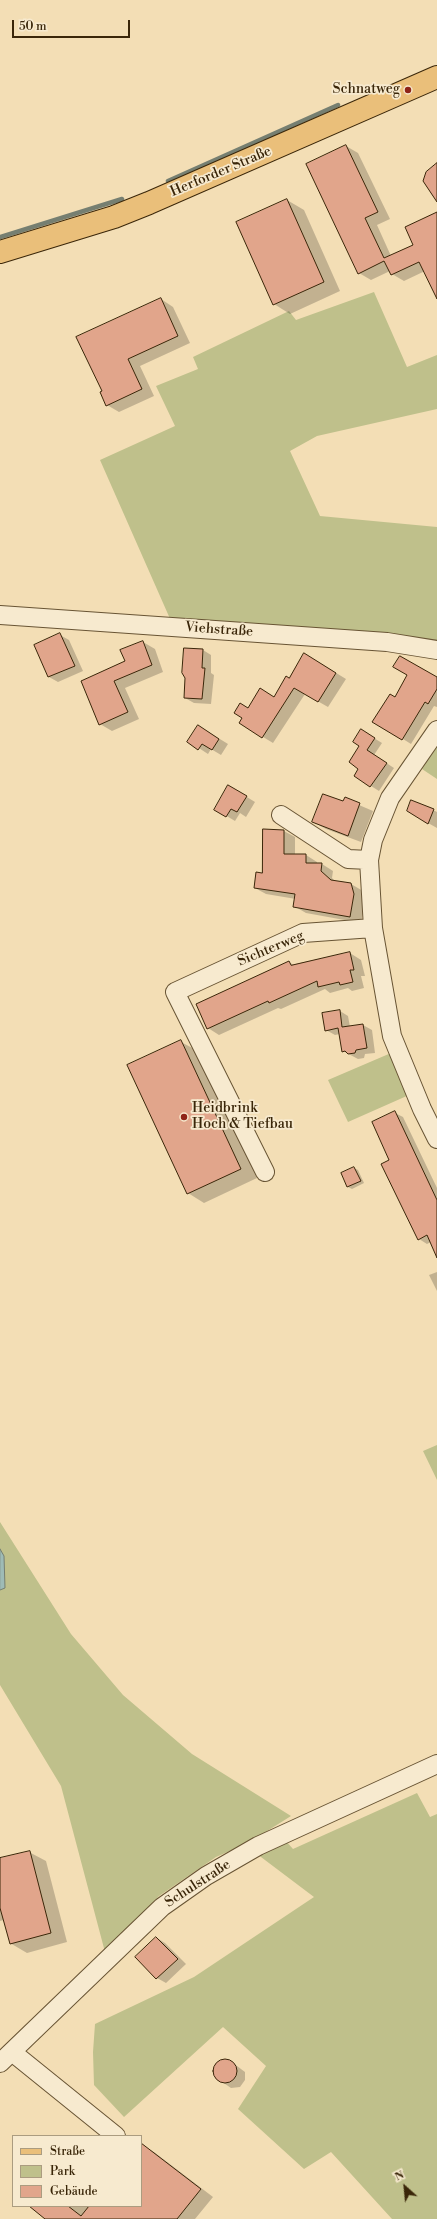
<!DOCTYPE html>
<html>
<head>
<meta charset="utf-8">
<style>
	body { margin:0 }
	#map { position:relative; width:437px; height:2219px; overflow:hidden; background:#f3deb5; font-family:"Libre Bodoni",serif }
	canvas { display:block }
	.legend { position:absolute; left:12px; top:2135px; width:130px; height:72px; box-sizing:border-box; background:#f7eacf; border:1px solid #ab9c80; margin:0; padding:5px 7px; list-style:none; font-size:12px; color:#3a2609 }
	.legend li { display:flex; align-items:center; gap:8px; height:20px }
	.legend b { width:20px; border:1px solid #ab9c80 }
	.north { position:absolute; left:385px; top:2167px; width:40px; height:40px; -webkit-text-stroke:3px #f7eacf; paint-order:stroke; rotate:333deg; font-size:11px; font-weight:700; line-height:16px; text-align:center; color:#3a2609 }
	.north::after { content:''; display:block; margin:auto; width:14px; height:18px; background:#3a2609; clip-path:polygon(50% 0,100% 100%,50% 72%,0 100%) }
	.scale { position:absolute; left:12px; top:20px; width:118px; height:18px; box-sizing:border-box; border:2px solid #3a2609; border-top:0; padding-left:5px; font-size:12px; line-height:14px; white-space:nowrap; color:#3a2609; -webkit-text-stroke:3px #f7eacf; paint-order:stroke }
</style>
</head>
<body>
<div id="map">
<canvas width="437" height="2219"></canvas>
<ul class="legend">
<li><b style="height:5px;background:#eabf7a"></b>Straße</li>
<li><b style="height:11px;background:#bfc08b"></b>Park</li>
<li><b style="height:11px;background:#e1a58b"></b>Gebäude</li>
</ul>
<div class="north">N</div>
<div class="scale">50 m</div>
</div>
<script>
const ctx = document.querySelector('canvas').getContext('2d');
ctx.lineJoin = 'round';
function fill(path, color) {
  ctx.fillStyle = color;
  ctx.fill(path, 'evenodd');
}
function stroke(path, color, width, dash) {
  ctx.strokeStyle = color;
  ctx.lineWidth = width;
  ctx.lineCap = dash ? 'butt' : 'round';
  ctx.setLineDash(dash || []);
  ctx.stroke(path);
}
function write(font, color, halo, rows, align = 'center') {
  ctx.font = font + ' "Libre Bodoni",serif';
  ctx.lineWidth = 3.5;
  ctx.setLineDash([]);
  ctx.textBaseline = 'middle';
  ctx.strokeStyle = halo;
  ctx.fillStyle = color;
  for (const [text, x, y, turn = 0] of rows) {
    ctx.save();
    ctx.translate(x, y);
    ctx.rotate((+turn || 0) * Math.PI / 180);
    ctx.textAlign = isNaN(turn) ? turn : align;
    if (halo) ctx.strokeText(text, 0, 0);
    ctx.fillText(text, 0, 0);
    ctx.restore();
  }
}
fill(new Path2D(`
	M 374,292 L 407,367 L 437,355 L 437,409 L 317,436 L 290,451 L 320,516 L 437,527 L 437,643 L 171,621 L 100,460 L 175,426 L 156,386 L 198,369 L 193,357 L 289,311 L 296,320 Z
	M 437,744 L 437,779 L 422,769 Z
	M 391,1053 L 409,1095 L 348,1122 L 328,1080 Z
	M 437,1445 L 437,1480 L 423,1451 Z
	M 0,1522 L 71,1634 L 123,1695 L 192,1754 L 291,1816 L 248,1843 L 216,1857 L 159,1896 L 105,1952 L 61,1786 L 0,1685 Z
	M 417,1793 L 430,1817 L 437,1814 L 437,2219 L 392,2219 L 331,2152 L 304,2169 L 238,2109 L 266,2066 L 223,2027 L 124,2117 L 94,2085 L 93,2052 L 95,2024 L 194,1977 L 314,1897 L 257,1854 L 285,1840 L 293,1849 Z`), '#bfc08b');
const water = new Path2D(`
	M 0,1549 L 4,1556 L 5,1588 L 0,1590 Z`);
fill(water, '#9ebbb6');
stroke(water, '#767f71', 1);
fill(new Path2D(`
	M 346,146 L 358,153 L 390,219 L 377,225 L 391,256 L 415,245 L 437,214 L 437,288 L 425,271 L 404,281 L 392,274 L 390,271 L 371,280 L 359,273 Z
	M 287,200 L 304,210 L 340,291 L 290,314 L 274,304 Z
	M 161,299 L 173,307 L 190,343 L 140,366 L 154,396 L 119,412 L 107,405 L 103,392 Z
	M 60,635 L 69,640 L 83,671 L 58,682 L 49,677 L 35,645 Z
	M 143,642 L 155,649 L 163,672 L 125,688 L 139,719 L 112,731 L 100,724 L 82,682 L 126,662 Z
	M 203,650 L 211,655 L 211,673 L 214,675 L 211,704 L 194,703 L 185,698 Z
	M 315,660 L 346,679 L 328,707 L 305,694 L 273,743 L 240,723 L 249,709 L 274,698 L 289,679 Z
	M 437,678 L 437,707 L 434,706 L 411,744 L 403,739 Z
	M 207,731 L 228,744 L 221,755 L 211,749 L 208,754 L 188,741 Z
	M 369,735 L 382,743 L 374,755 L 394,768 L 379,791 L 355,776 L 360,768 L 361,745 Z
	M 229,786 L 255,802 L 246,817 L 240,813 L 235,821 L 215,809 Z
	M 345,799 L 373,811 L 361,842 L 326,829 L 313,822 L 344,803 Z
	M 433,810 L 437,812 L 437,828 L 428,823 Z
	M 284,831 L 295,837 L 295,855 L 306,855 L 317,862 L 317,864 L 322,864 L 333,871 L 332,878 L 336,882 L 351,884 L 363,891 L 365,901 L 361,923 L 306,913 L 294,906 L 296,899 L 266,894 L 255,888 Z
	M 350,953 L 361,960 L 365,976 L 361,976 L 364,988 L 352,991 L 348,988 L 330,993 L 325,989 L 281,1009 L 278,1008 L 219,1035 L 208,1028 L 289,962 L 295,966 Z
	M 340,1011 L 348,1016 L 350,1027 L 363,1025 L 372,1030 L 375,1053 L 365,1054 L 364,1058 L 358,1059 L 343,1051 L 340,1034 L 335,1035 L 326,1030 Z
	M 181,1042 L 198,1051 L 257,1178 L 204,1203 L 188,1193 Z
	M 395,1113 L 403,1117 L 437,1188 L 437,1255 L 431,1242 L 427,1244 L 419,1239 L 391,1161 Z
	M 354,1168 L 358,1170 L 364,1183 L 352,1189 L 348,1187 Z
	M 437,1272 L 437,1291 L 429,1275 Z
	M 29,1852 L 46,1861 L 67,1942 L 27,1953 L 10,1943 L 4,1920 L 0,1921 L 0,1860 Z
	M 157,1938 L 165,1943 L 186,1964 L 166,1983 L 157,1978 Z
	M 229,2060 L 245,2072 L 245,2080 L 240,2087 L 231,2088 L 215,2077 L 214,2068 L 220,2061 Z
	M 142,2145 L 154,2152 L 213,2197 L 195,2219 L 47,2219 L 30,2206 L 141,2206 Z`), '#0003');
stroke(new Path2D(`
	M 168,181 L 338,105
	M 0,237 L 122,199`), '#767f71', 4.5);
const building = new Path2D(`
	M 346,145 L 378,212 L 365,218 L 384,258 L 413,245 L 405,227 L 437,212 L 437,299 L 419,262 L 391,275 L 384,261 L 358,274 L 306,164 Z
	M 437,163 L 437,202 L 423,181 L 426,172 Z
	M 287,199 L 324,282 L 273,305 L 236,222 Z
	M 161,298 L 178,336 L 128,359 L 142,389 L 106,406 L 100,392 L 102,391 L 76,337 Z
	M 60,633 L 75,666 L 48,677 L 34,645 Z
	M 143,641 L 152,665 L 114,681 L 128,712 L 99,725 L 81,681 L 125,661 L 120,650 Z
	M 184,648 L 203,649 L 202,668 L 205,668 L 202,699 L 184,698 L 185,678 L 182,673 Z
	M 304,653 L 336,673 L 318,702 L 294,688 L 262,738 L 239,723 L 242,718 L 234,713 L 240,703 L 248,708 L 260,688 L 274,697 L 286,676 L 289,678 Z
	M 400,656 L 437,677 L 437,689 L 428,704 L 425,702 L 402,740 L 372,722 L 390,694 L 395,697 L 407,675 L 393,667 Z
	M 198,725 L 219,739 L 212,750 L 202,744 L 198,750 L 187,742 Z
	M 361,729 L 375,738 L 367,750 L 387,763 L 370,787 L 354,776 L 358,769 L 349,762 L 359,746 L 353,742 Z
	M 228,785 L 247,796 L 237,812 L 231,809 L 226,817 L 214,810 Z
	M 323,794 L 343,801 L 345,797 L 360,803 L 348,836 L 312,822 Z
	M 411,800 L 434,809 L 428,824 L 407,811 Z
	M 263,829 L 284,830 L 284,854 L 306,854 L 306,863 L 322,863 L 321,871 L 331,880 L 351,883 L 354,894 L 350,917 L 293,907 L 295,894 L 254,888 L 256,872 L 262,873 Z
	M 350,952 L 354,970 L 350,970 L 353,982 L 340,985 L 339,982 L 318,987 L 317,981 L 269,1003 L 268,1001 L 207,1029 L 196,1004 L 289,961 L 291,965 Z
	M 340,1010 L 342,1027 L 363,1024 L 367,1048 L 356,1050 L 355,1053 L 348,1054 L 345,1051 L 342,1052 L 338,1028 L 325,1031 L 322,1013 Z
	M 181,1040 L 241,1169 L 187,1194 L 127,1065 Z
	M 395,1111 L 437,1200 L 437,1258 L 427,1235 L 418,1240 L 381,1164 L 389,1160 L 372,1122 Z
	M 354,1167 L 361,1181 L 347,1187 L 341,1173 Z
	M 30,1851 L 51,1933 L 10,1944 L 0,1908 L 0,1858 Z
	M 156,1937 L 178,1959 L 156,1979 L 135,1957 Z
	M213 2071a12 12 0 1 1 24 0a12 12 0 1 1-24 0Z
	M 141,2143 L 201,2189 L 177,2219 L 45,2219 L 29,2206 L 68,2206 L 81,2216 L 89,2206 L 141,2206 Z`);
fill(building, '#e1a58b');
stroke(building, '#3a2609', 1);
const minor = new Path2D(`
	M 0,615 L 387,642 L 437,650
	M 437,730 L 390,798 L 373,840 L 369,860 L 373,928 L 392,1036 L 422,1109 L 437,1139
	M 281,815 L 348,859 L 369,860
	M 265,1172 L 175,992 L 303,933 L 373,928
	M 12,2052 L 116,2136
	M 0,2063 L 162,1907 L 206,1876 L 258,1846 L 437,1764`);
const major = new Path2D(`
	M 0,252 L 114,217 L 149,203 L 437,77`);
stroke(minor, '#685434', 20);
stroke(major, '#3a2609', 24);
stroke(minor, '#f7eacf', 18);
stroke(major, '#eabf7a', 22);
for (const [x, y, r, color] of [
	[408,90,4,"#8f2418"],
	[184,1117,4,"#8f2418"]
]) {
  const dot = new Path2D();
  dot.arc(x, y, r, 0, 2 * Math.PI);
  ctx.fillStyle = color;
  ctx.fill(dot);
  stroke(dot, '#f7eacf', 1.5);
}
write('14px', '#3a2609', '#f7eacf', [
	["Schnatweg",400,90],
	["Heidbrink",192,1109,"left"],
	["Hoch & Tiefbau",192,1125,"left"]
], 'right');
write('14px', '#3a2609', '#f7eacf', [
	["Herforder Straße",221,172,-23],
	["Viehstraße",219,630,4],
	["Sichterweg",271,949,-23],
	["Schulstraße",198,1884,-33]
]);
</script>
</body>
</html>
